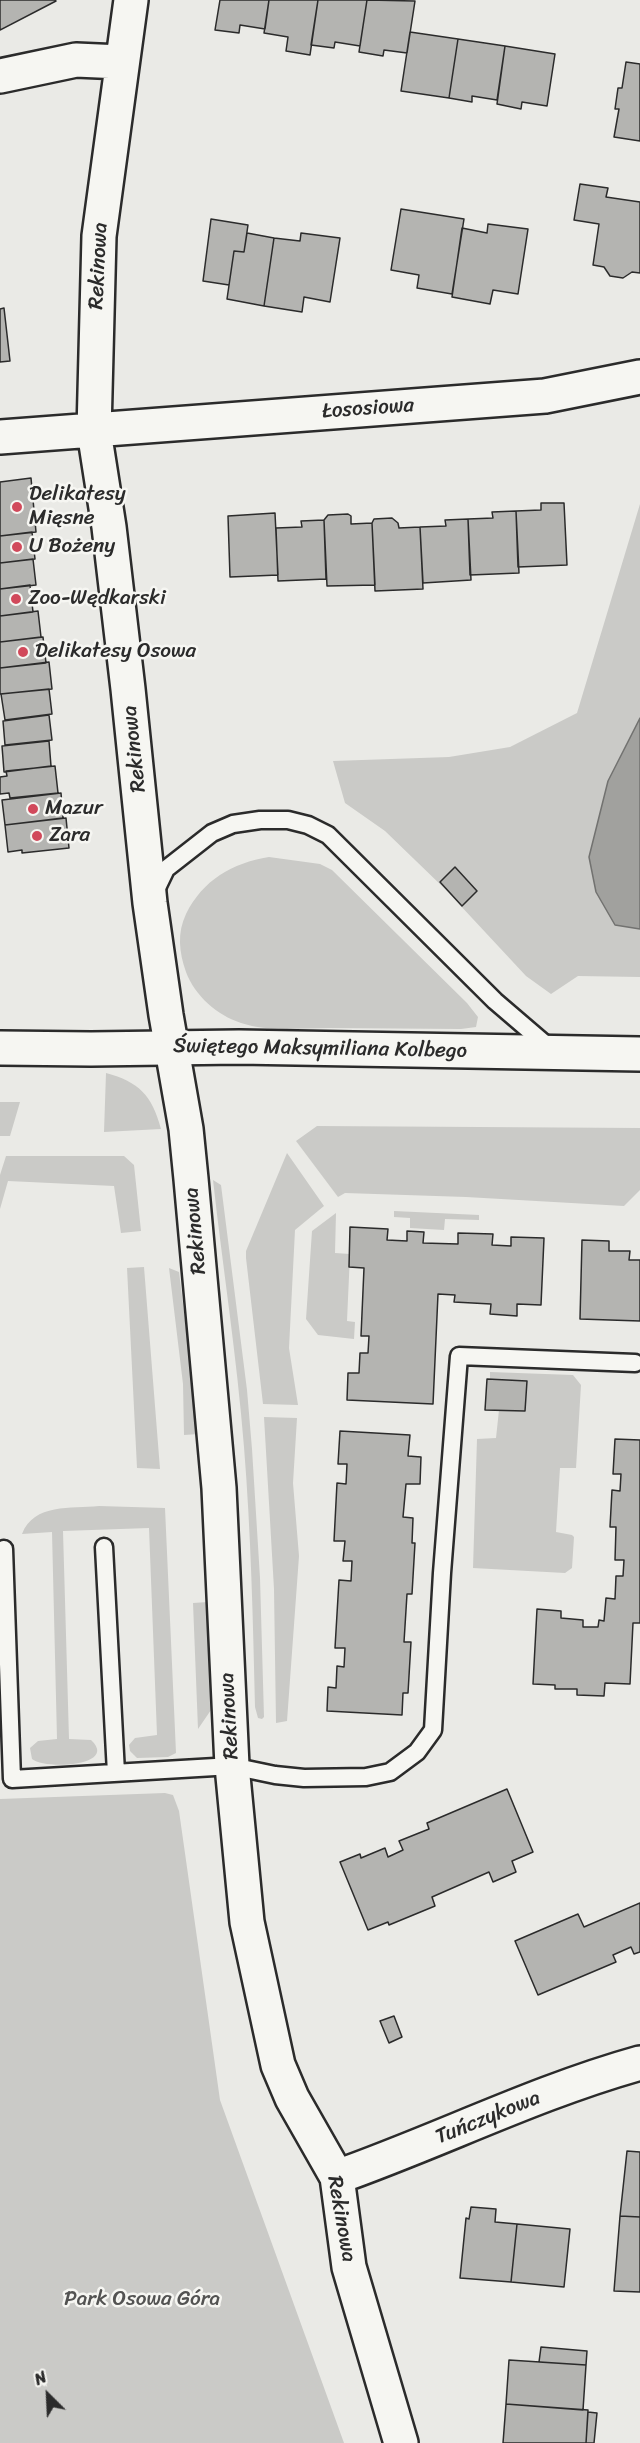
<!DOCTYPE html>
<html>
<head>
<meta charset="utf-8">
<style>
	body { margin:0 }
	#map { position:relative; width:640px; height:2443px; overflow:hidden; background:#eaeae6; font-family:Sriracha,sans-serif }
	canvas { display:block }
	.north { position:absolute; left:18px; top:2365px; width:60px; height:60px; -webkit-text-stroke:4px #f6f6f2; paint-order:stroke; rotate:336deg; font-size:16px; font-weight:700; line-height:24px; text-align:center; color:#2b2b2b }
	.north::after { content:''; display:block; margin:auto; width:21px; height:27px; background:#2b2b2b; clip-path:polygon(50% 0,100% 100%,50% 72%,0 100%) }
</style>
</head>
<body>
<div id="map">
<canvas width="640" height="2443"></canvas>
<div class="north">N</div>
</div>
<script>
const ctx = document.querySelector('canvas').getContext('2d');
ctx.lineJoin = 'round';
function fill(path, color) {
  ctx.fillStyle = color;
  ctx.fill(path, 'evenodd');
}
function stroke(path, color, width, dash) {
  ctx.strokeStyle = color;
  ctx.lineWidth = width;
  ctx.lineCap = dash ? 'butt' : 'round';
  ctx.setLineDash(dash || []);
  ctx.stroke(path);
}
function write(font, color, halo, rows, align = 'center') {
  ctx.font = font + ' Sriracha,sans-serif';
  ctx.lineWidth = 5;
  ctx.setLineDash([]);
  ctx.textBaseline = 'middle';
  ctx.strokeStyle = halo;
  ctx.fillStyle = color;
  for (const [text, x, y, turn = 0] of rows) {
    ctx.save();
    ctx.translate(x, y);
    ctx.rotate((+turn || 0) * Math.PI / 180);
    ctx.textAlign = isNaN(turn) ? turn : align;
    if (halo) ctx.strokeText(text, 0, 0);
    ctx.fillText(text, 0, 0);
    ctx.restore();
  }
}
fill(new Path2D(`
	M 640,504 L 640,977 L 578,976 L 551,994 L 526,976 L 445,889 L 385,831 L 345,803 L 333,761 L 449,757 L 510,747 L 577,713 Z
	M 269,857 L 320,864 L 332,870 L 467,1003 L 478,1017 L 476,1027 L 461,1029 C 417,1029 372,1028 328,1028 C 300,1028 268,1032 241,1023 C 217,1015 195,996 186,972 C 179,952 177,933 186,914 C 203,880 232,863 269,857 Z
	M 106,1073 C 139,1082 152,1095 161,1129 L 104,1132 Z
	M 0,1102 L 20,1102 L 10,1136 L 0,1136 Z
	M 317,1126 L 640,1128 L 640,1190 L 624,1206 L 466,1197 L 345,1193 L 338,1197 L 296,1141 Z
	M 287,1153 L 324,1206 L 295,1230 L 289,1348 L 298,1405 L 263,1404 L 246,1258 L 246,1251 Z
	M 6,1156 L 124,1156 L 134,1165 L 141,1231 L 121,1233 L 114,1186 L 8,1181 L 0,1209 L 0,1175 Z
	M 213,1180 L 221,1185 L 247,1390 L 252,1449 L 260,1578 L 264,1717 L 262,1719 L 258,1718 L 255,1707 C 253,1620 251,1534 244,1447 C 237,1358 223,1269 213,1180 Z
	M 394,1211 L 479,1215 L 479,1220 L 445,1219 L 444,1230 L 410,1228 L 410,1218 L 394,1217 Z
	M 336,1213 L 335,1253 L 350,1254 L 347,1321 L 355,1322 L 354,1339 L 318,1335 L 306,1319 L 312,1231 Z
	M 144,1267 L 160,1469 L 137,1468 L 127,1268 Z
	M 169,1268 L 179,1272 L 199,1434 L 184,1435 L 183,1384 Z
	M 490,1372 L 573,1375 L 581,1385 L 576,1468 L 560,1468 L 556,1532 L 572,1535 L 574,1537 L 572,1568 L 565,1573 L 473,1568 L 477,1439 L 496,1438 L 499,1410 L 525,1411 L 526,1381 L 490,1379 Z
	M 264,1417 L 297,1418 L 293,1483 L 299,1556 L 287,1721 L 276,1723 L 274,1589 Z
	M 99,1506 L 165,1508 L 176,1753 L 168,1757 L 137,1758 L 130,1751 L 129,1745 L 135,1738 L 157,1735 L 149,1528 L 63,1531 L 69,1739 L 91,1740 C 119,1766 45,1770 32,1759 L 30,1748 L 38,1741 L 57,1739 L 52,1532 L 22,1534 C 34,1503 71,1509 99,1506 Z
	M 208,1602 L 211,1710 L 198,1729 L 193,1603 Z
	M 165,1793 L 173,1795 L 179,1811 L 220,2100 L 344,2443 L 0,2443 L 0,1799 Z`), '#cacac7');
const water = new Path2D(`
	M 640,718 L 640,929 L 615,925 L 596,892 L 589,857 L 608,781 Z`);
fill(water, '#a1a19e');
stroke(water, '#727270', 1.5);
const building = new Path2D(`
	M 0,0 L 55,0 L 56,1 L 0,30 Z
	M 220,0 L 269,0 L 265,29 L 240,25 L 239,33 L 215,30 Z
	M 269,0 L 318,0 L 310,55 L 286,51 L 288,37 L 264,33 Z
	M 318,0 L 367,0 L 360,46 L 335,42 L 334,48 L 311,45 Z
	M 367,0 L 415,1 L 407,53 L 384,50 L 383,56 L 359,52 Z
	M 410,32 L 458,39 L 449,98 L 401,91 Z
	M 458,39 L 505,46 L 497,100 L 472,96 L 472,102 L 449,98 Z
	M 505,46 L 555,54 L 547,106 L 522,102 L 521,109 L 497,104 Z
	M 626,62 L 640,64 L 640,141 L 614,137 L 619,109 L 615,109 L 618,88 L 622,88 Z
	M 580,184 L 608,188 L 606,197 L 640,202 L 640,273 L 632,272 L 623,278 L 610,276 L 604,267 L 593,265 L 599,224 L 574,220 Z
	M 401,209 L 464,219 L 452,294 L 417,288 L 419,275 L 391,270 Z
	M 211,219 L 248,225 L 244,252 L 234,251 L 229,285 L 203,281 Z
	M 488,224 L 528,229 L 518,294 L 493,290 L 490,304 L 452,297 L 462,228 L 487,233 Z
	M 247,233 L 274,238 L 264,306 L 227,299 L 234,251 L 244,252 Z
	M 301,233 L 340,238 L 330,302 L 304,297 L 302,312 L 264,306 L 274,238 L 300,241 Z
	M 4,308 L 10,361 L 0,362 L 0,309 Z
	M 31,478 L 36,532 L 0,536 L 0,482 Z
	M 541,503 L 564,503 L 567,565 L 518,567 L 516,511 L 541,510 Z
	M 516,511 L 519,573 L 470,575 L 468,519 L 493,518 L 492,512 Z
	M 275,513 L 278,575 L 230,577 L 228,516 Z
	M 348,514 L 351,516 L 351,524 L 372,523 L 375,585 L 327,586 L 324,520 L 328,515 Z
	M 392,518 L 398,523 L 399,528 L 420,527 L 423,589 L 375,591 L 372,523 L 374,519 Z
	M 468,519 L 471,580 L 423,583 L 420,527 L 446,526 L 445,520 Z
	M 324,520 L 326,579 L 278,581 L 276,528 L 302,527 L 301,521 Z
	M 32,532 L 35,559 L 0,563 L 0,536 Z
	M 33,559 L 36,585 L 0,589 L 0,563 Z
	M 30,585 L 33,612 L 0,616 L 0,589 Z
	M 38,611 L 41,637 L 0,642 L 0,616 Z
	M 43,637 L 46,663 L 0,668 L 0,642 Z
	M 49,662 L 52,689 L 0,694 L 0,668 Z
	M 49,689 L 52,714 L 5,720 L 1,694 Z
	M 49,715 L 52,740 L 5,745 L 3,721 Z
	M 49,741 L 51,766 L 4,772 L 2,746 Z
	M 55,766 L 58,793 L 10,798 L 9,793 L 0,794 L 0,777 L 7,776 L 6,771 Z
	M 61,793 L 63,818 L 5,825 L 2,800 Z
	M 66,818 L 69,848 L 22,853 L 22,850 L 8,852 L 5,825 Z
	M 455,867 L 477,891 L 462,906 L 440,882 Z
	M 350,1227 L 388,1229 L 387,1240 L 407,1241 L 407,1231 L 424,1232 L 423,1243 L 458,1244 L 458,1233 L 493,1234 L 492,1245 L 511,1246 L 511,1237 L 544,1238 L 541,1305 L 517,1304 L 517,1316 L 490,1314 L 491,1304 L 454,1302 L 455,1295 L 438,1294 L 433,1404 L 347,1400 L 348,1373 L 359,1373 L 360,1353 L 368,1353 L 369,1336 L 361,1336 L 364,1268 L 349,1267 Z
	M 582,1240 L 609,1241 L 609,1251 L 630,1251 L 629,1260 L 640,1260 L 640,1321 L 580,1319 Z
	M 487,1379 L 527,1381 L 525,1411 L 485,1410 Z
	M 340,1431 L 410,1435 L 408,1456 L 421,1457 L 420,1484 L 406,1484 L 403,1517 L 413,1518 L 412,1543 L 415,1543 L 412,1594 L 407,1594 L 404,1642 L 411,1642 L 408,1693 L 403,1693 L 402,1715 L 327,1711 L 328,1687 L 336,1688 L 337,1666 L 344,1667 L 345,1648 L 335,1648 L 339,1580 L 351,1581 L 352,1561 L 343,1561 L 345,1541 L 334,1541 L 337,1483 L 346,1484 L 347,1464 L 338,1464 Z
	M 615,1439 L 640,1440 L 640,1623 L 633,1623 L 630,1684 L 605,1683 L 604,1696 L 577,1695 L 577,1689 L 555,1689 L 555,1685 L 533,1684 L 537,1609 L 561,1611 L 561,1618 L 583,1620 L 583,1627 L 598,1627 L 599,1620 L 604,1621 L 606,1598 L 615,1599 L 616,1576 L 623,1576 L 624,1560 L 615,1560 L 616,1527 L 610,1527 L 612,1490 L 620,1491 L 621,1474 L 613,1474 Z
	M 507,1789 L 533,1852 L 512,1861 L 516,1872 L 493,1882 L 489,1872 L 432,1897 L 435,1906 L 389,1925 L 388,1922 L 368,1930 L 340,1862 L 360,1854 L 361,1858 L 385,1848 L 388,1857 L 403,1850 L 399,1841 L 429,1829 L 427,1823 Z
	M 640,1903 L 640,1952 L 634,1954 L 631,1947 L 613,1955 L 616,1962 L 538,1995 L 515,1941 L 578,1914 L 584,1927 Z
	M 394,2016 L 402,2037 L 389,2043 L 380,2021 Z
	M 627,2151 L 640,2152 L 640,2217 L 620,2216 Z
	M 471,2207 L 496,2209 L 495,2222 L 517,2224 L 511,2282 L 460,2278 L 466,2218 L 469,2219 Z
	M 620,2216 L 640,2217 L 640,2292 L 614,2291 Z
	M 517,2224 L 570,2229 L 564,2287 L 511,2282 Z
	M 541,2347 L 587,2351 L 586,2365 L 539,2362 Z
	M 509,2360 L 586,2365 L 583,2410 L 506,2404 Z
	M 506,2404 L 588,2410 L 586,2443 L 503,2443 Z
	M 588,2412 L 597,2413 L 594,2443 L 586,2443 Z`);
fill(building, '#b4b4b1');
stroke(building, '#2b2b2b', 1.5);
const service = new Path2D(`
	M 154,894 L 166,869 L 212,833 L 233,824 L 260,820 L 288,820 L 308,825 L 328,835 L 495,1001 L 551,1049
	M 104,1547 L 116,1773
	M 4,1549 L 12,1779 L 232,1766 L 275,1775 L 304,1778 L 366,1777 L 390,1772 L 417,1752 L 433,1730 L 442,1573 L 459,1356 L 635,1363`);
const minor = new Path2D(`
	M 131,0 L 99,236 L 94,431 L 109,527 L 128,689 L 150,903 L 166,1015 L 186,1129 L 191,1179 L 219,1488 L 232,1766 L 247,1922 L 278,2065 L 292,2098 L 337,2177 L 349,2267 L 401,2443
	M 0,76 L 76,60 L 121,62
	M 0,437 L 545,396 L 640,377
	M 337,2177 C 439,2141 536,2092 640,2063`);
const secondary = new Path2D(`
	M 0,1048 L 91,1049 L 239,1047 L 640,1054`);
stroke(service, '#2b2b2b', 21);
stroke(minor, '#2b2b2b', 38);
stroke(secondary, '#2b2b2b', 38);
stroke(service, '#f6f6f2', 16);
stroke(minor, '#f6f6f2', 33);
stroke(secondary, '#f6f6f2', 33);
for (const [x, y, r, color] of [
	[17,507,6,"#d1495b"],
	[17,547,6,"#d1495b"],
	[16,599,6,"#d1495b"],
	[23,652,6,"#d1495b"],
	[33,809,6,"#d1495b"],
	[37,836,6,"#d1495b"]
]) {
  const dot = new Path2D();
  dot.arc(x, y, r, 0, 2 * Math.PI);
  ctx.fillStyle = color;
  ctx.fill(dot);
  stroke(dot, '#f6f6f2', 2);
}
write('21px', '#2b2b2b', '#f6f6f2', [
	["Rekinowa",99,266,-87],
	["Łososiowa",368,409,-4],
	["Rekinowa",135,749,-96],
	["Świętego Maksymiliana Kolbego",320,1049,1],
	["Rekinowa",196,1231,-95],
	["Rekinowa",230,1716,-93],
	["Tuńczykowa",488,2118,-22],
	["Rekinowa",341,2219,80]
]);
write('21px', '#2b2b2b', '#f6f6f2', [
	["Delikatesy",29,495],
	["Mięsne",29,519],
	["U Bożeny",29,547],
	["Zoo-Wędkarski",28,599],
	["Delikatesy Osowa",35,652],
	["Mazur",45,809],
	["Zara",49,836]
], 'left');
write('21px', '#535352', '#f6f6f2', [
	["Park Osowa Góra",142,2300]
]);
</script>
</body>
</html>
